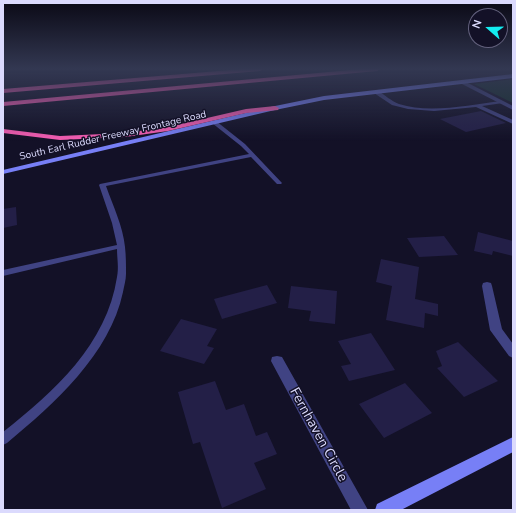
<!DOCTYPE html>
<html>
<head>
<meta charset="utf-8">
<style>
	body { margin:0 }
	#map { position:relative; width:516px; height:513px; overflow:hidden; background:#131127; font-family:"Nunito Sans",sans-serif }
	canvas { display:block }
	.frame { position:absolute; inset:0; border:4px solid #dbdafd; pointer-events:none }
	.north { position:absolute; left:468px; top:8px; width:40px; height:40px; box-sizing:border-box; background:#131127; border:1px solid #63617d; border-radius:50%; rotate:290deg; font-size:11px; font-weight:700; line-height:16px; text-align:center; color:#dbdafd }
	.north::after { content:''; display:block; margin:auto; width:14px; height:18px; background:#13ecf0; clip-path:polygon(50% 0,100% 100%,50% 72%,0 100%) }
</style>
</head>
<body>
<div id="map">
<canvas width="516" height="513"></canvas>
<div class="frame"></div>
<div class="north">N</div>
</div>
<script>
const ctx = document.querySelector('canvas').getContext('2d');
ctx.lineJoin = 'round';
function fill(path, color) {
  ctx.fillStyle = color;
  ctx.fill(path, 'evenodd');
}
function write(font, color, halo, rows, align = 'center') {
  ctx.font = font + ' "Nunito Sans",sans-serif';
  ctx.lineWidth = 3;
  ctx.setLineDash([]);
  ctx.textBaseline = 'middle';
  ctx.strokeStyle = halo;
  ctx.fillStyle = color;
  for (const [text, x, y, turn = 0] of rows) {
    ctx.save();
    ctx.translate(x, y);
    ctx.rotate((+turn || 0) * Math.PI / 180);
    ctx.textAlign = isNaN(turn) ? turn : align;
    if (halo) ctx.strokeText(text, 0, 0);
    ctx.fillText(text, 0, 0);
    ctx.restore();
  }
}
fill(new Path2D(`
	M 513,79 L 513,103 L 474,84 Z`), '#15312d');
fill(new Path2D(`
	M 481,111 L 506,123 L 466,132 L 440,119 Z
	M 16,207 L 17,225 L 3,228 L 3,209 Z
	M 478,232 L 513,241 L 513,256 L 493,251 L 492,255 L 474,251 Z
	M 444,236 L 458,255 L 419,257 L 407,238 Z
	M 381,259 L 419,267 L 415,299 L 438,304 L 438,316 L 425,313 L 424,328 L 386,320 L 392,286 L 376,282 Z
	M 267,285 L 277,303 L 222,319 L 214,299 Z
	M 291,286 L 337,291 L 335,324 L 309,321 L 311,311 L 288,308 Z
	M 181,319 L 217,329 L 207,346 L 214,348 L 204,364 L 160,351 Z
	M 371,333 L 395,370 L 349,381 L 341,366 L 351,364 L 338,341 Z
	M 458,342 L 498,381 L 464,397 L 437,368 L 442,366 L 436,351 Z
	M 215,381 L 226,410 L 244,404 L 256,436 L 267,432 L 277,454 L 254,463 L 266,489 L 222,508 L 200,442 L 193,444 L 178,392 Z
	M 405,383 L 432,413 L 384,438 L 359,404 Z`), '#231f47');
fill(new Path2D(`
	M 374,91 L 378,91 C 385,95 391,101 399,104 C 429,114 470,105 501,101 L 503,102 L 503,103 L 482,106 L 513,120 L 513,124 L 476,107 L 434,111 L 408,109 L 392,105 L 374,93 Z
	M 212,121 L 216,121 L 245,144 L 282,183 L 281,184 L 277,184 L 251,157 L 106,186 C 113,206 123,226 125,247 C 126,256 126,265 126,274 C 126,280 124,286 123,292 C 110,354 54,404 7,443 L 3,445 L 3,432 C 54,392 107,344 117,277 C 119,268 117,258 117,249 L 3,276 L 3,270 L 117,245 L 112,223 L 99,185 L 100,184 L 249,154 L 241,146 L 212,123 Z`), '#404383');
fill(new Path2D(`
	M 460,81 L 464,81 L 513,106 L 513,110 L 460,83 Z
	M 487,282 L 491,283 L 492,286 L 502,329 L 513,344 L 513,358 L 509,356 L 490,330 L 482,286 L 483,283 Z
	M 277,356 L 282,357 L 368,510 L 351,510 L 271,361 L 272,357 Z`), '#404383');
fill(new Path2D(`
	M 513,74 L 513,78 L 324,100 L 275,110 L 3,174 L 3,170 L 275,106 L 324,96 Z
	M 513,437 L 513,452 L 401,510 L 375,510 L 377,504 Z`), '#777ff6');
fill(new Path2D(`
	M 242,69 L 263,69 L 260,71 L 3,93 L 3,89 Z
	M 361,69 L 380,69 L 377,71 L 3,106 L 3,102 Z
	M 275,106 L 279,108 L 278,110 L 246,113 L 168,131 L 125,137 L 60,140 L 3,133 L 3,129 L 60,136 L 125,133 L 168,127 L 246,109 Z`), '#f55db2');
const sky = ctx.createLinearGradient(0, 0, 0, 141);
sky.addColorStop(0, '#0a0915');
sky.addColorStop(0.49, '#333852');
sky.addColorStop(1, '#33385200');
ctx.fillStyle = sky;
ctx.fillRect(0, 0, 516, 141);
write('10px', '#dbdafd', '#131127', [
	["South Earl Rudder Freeway Frontage Road",113,136,-13]
]);
write('14px', '#dbdafd', '#131127', [
	["Fernhaven Circle",318,435,61]
]);
</script>
</body>
</html>
